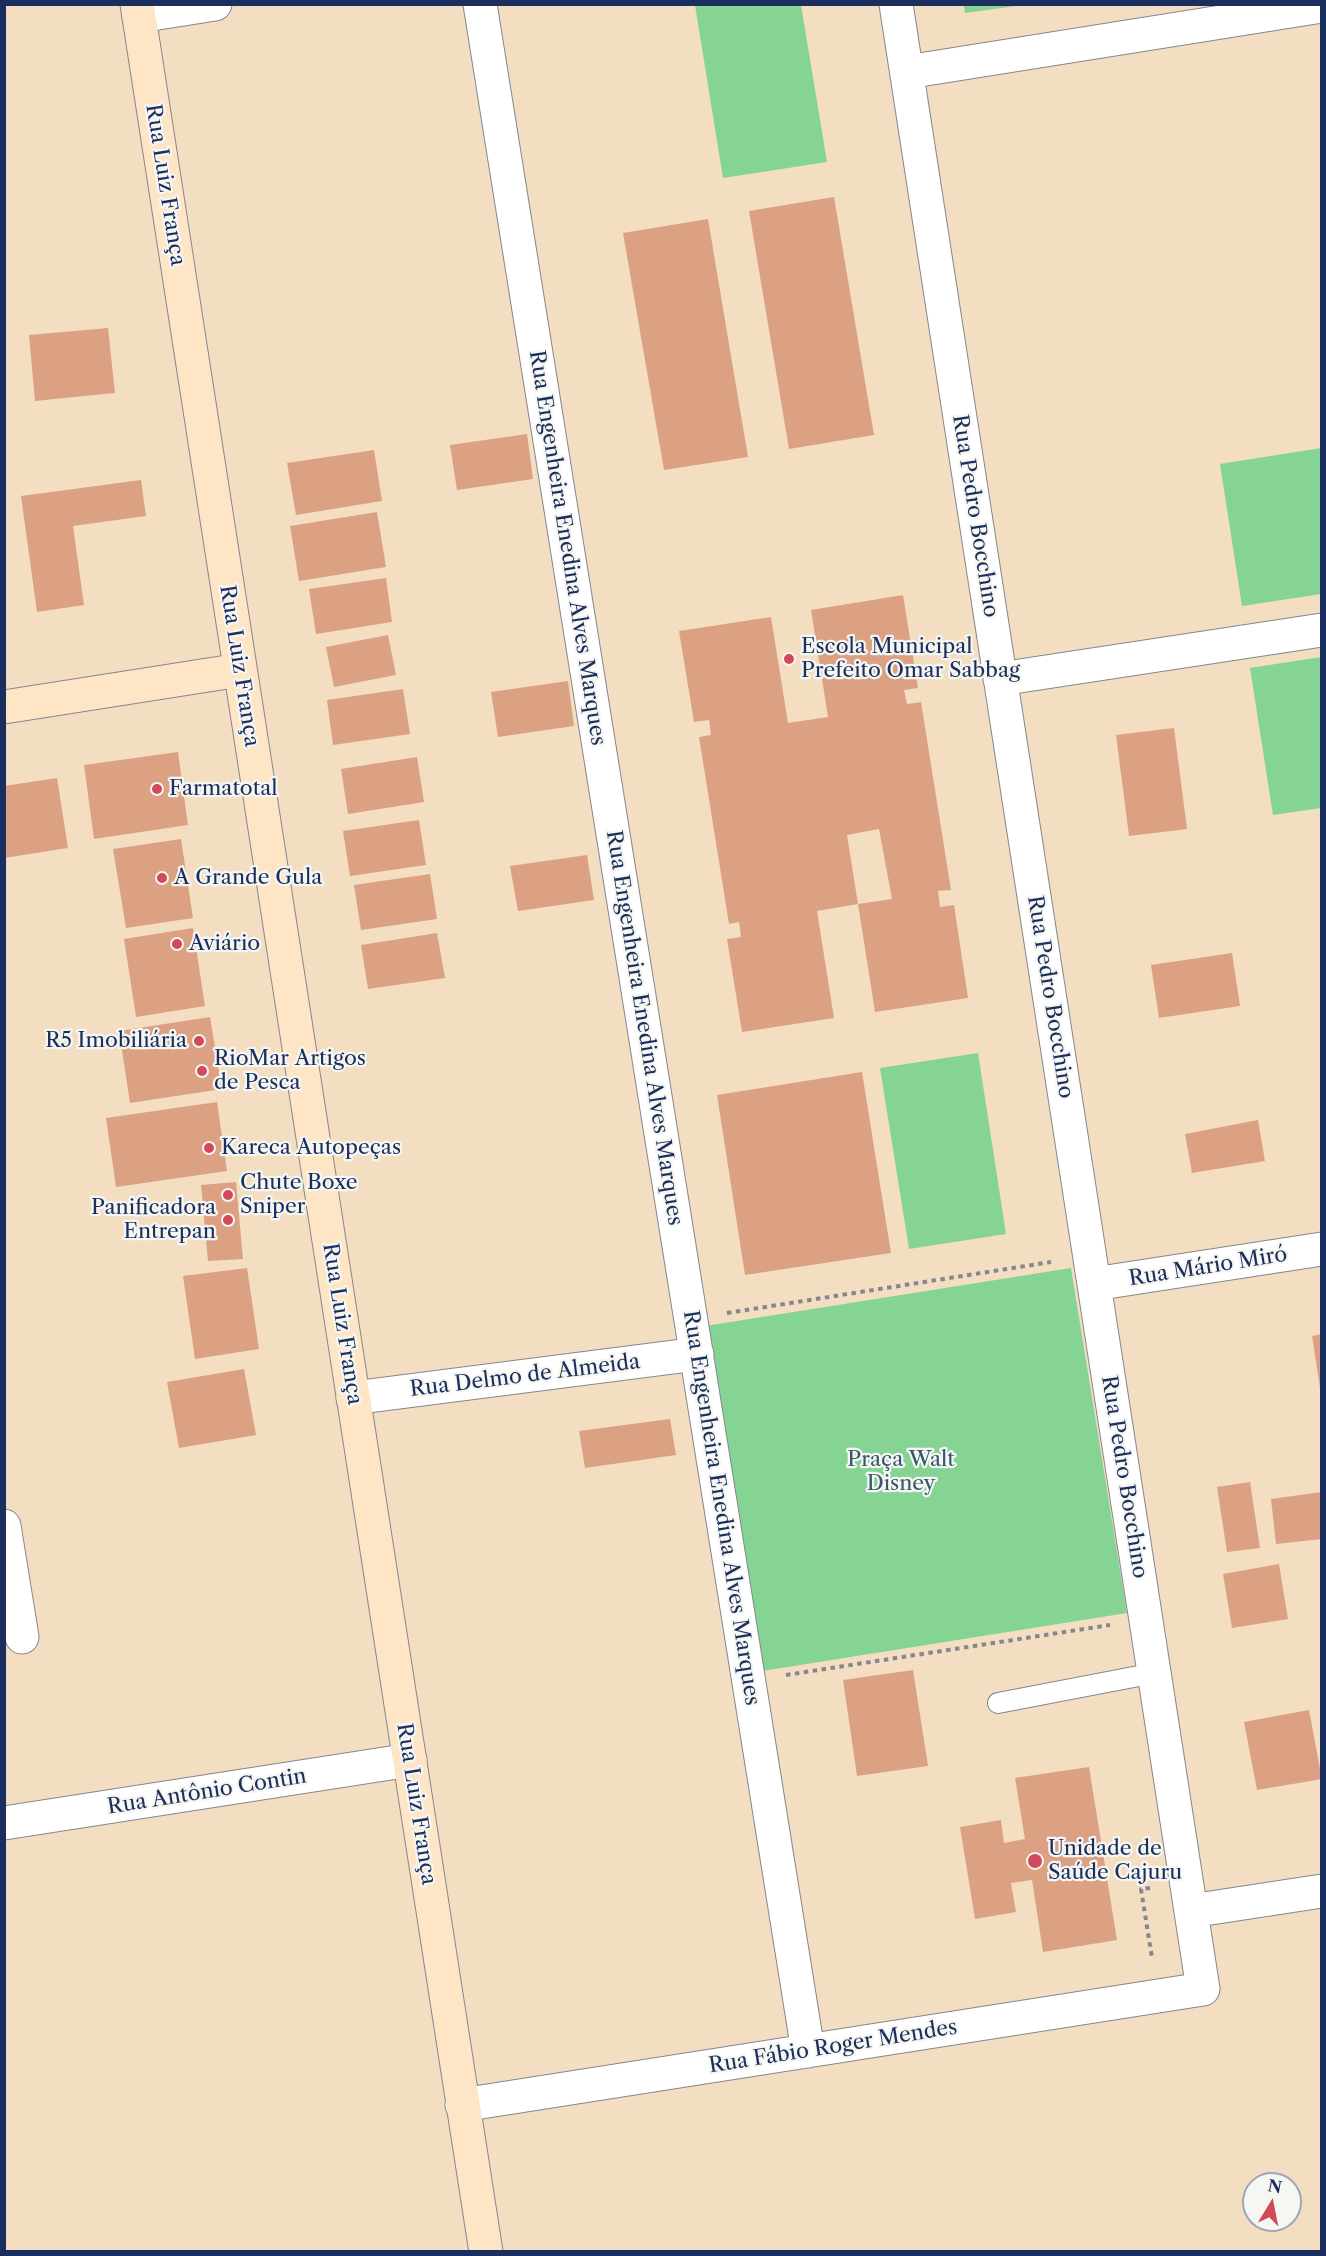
<!DOCTYPE html>
<html>
<head>
<meta charset="utf-8">
<style>
	body { margin:0 }
	#map { position:relative; width:1326px; height:2256px; overflow:hidden; background:#f3dec2; font-family:"Libre Caslon Text",serif }
	canvas { display:block }
	.frame { position:absolute; inset:0; border:6px solid #1b2f5e; pointer-events:none }
	.north { position:absolute; left:1242px; top:2172px; width:60px; height:60px; box-sizing:border-box; background:#f6f6f2; border:2px solid #9ea6b7; border-radius:50%; rotate:10deg; font-size:16px; font-weight:700; line-height:24px; text-align:center; color:#1b2f5e }
	.north::after { content:''; display:block; margin:auto; width:21px; height:27px; background:#d1495b; clip-path:polygon(50% 0,100% 100%,50% 72%,0 100%) }
</style>
</head>
<body>
<div id="map">
<canvas width="1326" height="2256"></canvas>
<div class="frame"></div>
<div class="north">N</div>
</div>
<script>
const ctx = document.querySelector('canvas').getContext('2d');
ctx.lineJoin = 'round';
function fill(path, color) {
  ctx.fillStyle = color;
  ctx.fill(path, 'evenodd');
}
function stroke(path, color, width, dash) {
  ctx.strokeStyle = color;
  ctx.lineWidth = width;
  ctx.lineCap = dash ? 'butt' : 'round';
  ctx.setLineDash(dash || []);
  ctx.stroke(path);
}
function write(font, color, halo, rows, align = 'center') {
  ctx.font = font + ' "Libre Caslon Text",serif';
  ctx.lineWidth = 4.5;
  ctx.setLineDash([]);
  ctx.textBaseline = 'middle';
  ctx.strokeStyle = halo;
  ctx.fillStyle = color;
  for (const [text, x, y, turn = 0] of rows) {
    ctx.save();
    ctx.translate(x, y);
    ctx.rotate((+turn || 0) * Math.PI / 180);
    ctx.textAlign = isNaN(turn) ? turn : align;
    if (halo) ctx.strokeText(text, 0, 0);
    ctx.fillText(text, 0, 0);
    ctx.restore();
  }
}
fill(new Path2D(`
	M 964,4 L 1023,4 L 1023,5 L 965,13 Z
	M 695,5 L 801,5 L 827,162 L 723,178 Z
	M 1321,448 L 1321,594 L 1242,606 L 1220,464 Z
	M 1321,657 L 1321,808 L 1273,815 L 1250,668 Z
	M 978,1053 L 1006,1234 L 909,1249 L 880,1068 Z
	M 1071,1268 L 1127,1613 L 756,1672 L 699,1327 Z`), '#85d494');
fill(new Path2D(`
	M 834,197 L 874,435 L 789,449 L 749,211 Z
	M 708,219 L 748,457 L 664,470 L 623,233 Z
	M 108,328 L 115,393 L 35,401 L 29,335 Z
	M 527,434 L 533,479 L 457,490 L 450,445 Z
	M 374,450 L 382,501 L 296,515 L 287,463 Z
	M 141,480 L 146,516 L 73,526 L 84,605 L 37,612 L 21,496 Z
	M 377,512 L 386,567 L 299,581 L 290,526 Z
	M 386,578 L 392,622 L 316,634 L 309,589 Z
	M 903,595 L 918,688 L 904,690 L 907,704 L 921,702 L 951,890 L 938,891 L 940,907 L 954,905 L 968,998 L 875,1012 L 858,904 L 892,899 L 879,829 L 847,835 L 858,904 L 817,911 L 834,1018 L 742,1032 L 727,939 L 741,937 L 739,922 L 729,924 L 699,737 L 711,735 L 709,720 L 694,722 L 679,631 L 771,617 L 788,723 L 828,717 L 811,610 Z
	M 388,635 L 396,675 L 334,687 L 326,647 Z
	M 568,681 L 574,726 L 498,737 L 491,692 Z
	M 403,689 L 410,734 L 333,745 L 327,700 Z
	M 1174,728 L 1187,829 L 1129,836 L 1116,735 Z
	M 178,752 L 188,825 L 94,839 L 84,765 Z
	M 417,757 L 424,802 L 348,814 L 341,769 Z
	M 57,778 L 68,848 L 4,858 L 4,786 Z
	M 419,820 L 426,865 L 350,876 L 343,831 Z
	M 181,839 L 193,918 L 126,928 L 113,849 Z
	M 587,855 L 594,900 L 518,911 L 510,866 Z
	M 430,874 L 437,919 L 361,930 L 354,885 Z
	M 193,928 L 205,1006 L 136,1017 L 124,939 Z
	M 437,933 L 445,978 L 368,989 L 361,945 Z
	M 1232,953 L 1240,1006 L 1159,1018 L 1151,965 Z
	M 210,1017 L 222,1089 L 130,1103 L 119,1031 Z
	M 862,1072 L 891,1253 L 745,1275 L 717,1095 Z
	M 217,1102 L 227,1171 L 116,1187 L 106,1118 Z
	M 1258,1120 L 1265,1161 L 1192,1173 L 1185,1134 Z
	M 236,1182 L 243,1259 L 208,1261 L 201,1185 Z
	M 247,1268 L 259,1349 L 195,1359 L 183,1276 Z
	M 1322,1334 L 1322,1387 L 1320,1388 L 1312,1336 Z
	M 244,1369 L 256,1435 L 179,1448 L 167,1382 Z
	M 670,1419 L 676,1455 L 585,1468 L 579,1431 Z
	M 1250,1482 L 1260,1548 L 1227,1552 L 1217,1487 Z
	M 1322,1492 L 1322,1539 L 1276,1544 L 1271,1499 Z
	M 1279,1564 L 1288,1619 L 1232,1628 L 1223,1574 Z
	M 913,1670 L 928,1766 L 857,1776 L 843,1680 Z
	M 1309,1710 L 1322,1779 L 1257,1790 L 1244,1722 Z
	M 1089,1767 L 1117,1940 L 1043,1952 L 1032,1880 L 1011,1883 L 1016,1912 L 975,1919 L 960,1827 L 1001,1820 L 1004,1843 L 1025,1839 L 1015,1778 Z`), '#dca183');
const lane = new Path2D(`
	M 998,1703 L 1144,1675 L 1154,1669`);
const street = new Path2D(`
	M 480,4 L 808,2051
	M 139,16 L 215,4
	M 907,72 L 1322,6
	M 1000,679 L 1322,630
	M 1094,1284 L 1322,1249
	M 353,1398 L 697,1354
	M 4,1526 L 22,1637
	M 4,1823 L 410,1760
	M 1191,1911 L 1322,1891
	M 462,2105 L 1203,1989 L 896,4`);
const secondary = new Path2D(`
	M 137,4 L 486,2252
	M 4,707 L 240,670`);
stroke(lane, '#878690', 22);
stroke(street, '#878690', 35);
stroke(secondary, '#878690', 35);
stroke(new Path2D(`
	M 727,1313 L 1051,1262
	M 786,1675 L 1110,1625
	M 1150,1888 L 1141,1889 L 1152,1958`), '#878690', 4, [4.5, 4.5]);
stroke(lane, '#fff', 20);
stroke(street, '#fff', 33);
stroke(secondary, '#fee5c5', 33);
for (const [x, y, r, color] of [
	[789,659,6,"#d1495b"],
	[157,789,6,"#d1495b"],
	[162,878,6,"#d1495b"],
	[177,944,6,"#d1495b"],
	[199,1041,6,"#d1495b"],
	[202,1071,6,"#d1495b"],
	[209,1148,6,"#d1495b"],
	[228,1195,6,"#d1495b"],
	[228,1220,6,"#d1495b"],
	[1035,1861,8,"#d1495b"]
]) {
  const dot = new Path2D();
  dot.arc(x, y, r, 0, 2 * Math.PI);
  ctx.fillStyle = color;
  ctx.fill(dot);
  stroke(dot, '#f6f6f2', 2);
}
write('21px', '#1b2f5e', '#f6f6f2', [
	["Rua Luiz França",165,185,81],
	["Rua Pedro Bocchino",975,516,81],
	["Rua Engenheira Enedina Alves Marques",567,548,81],
	["Rua Luiz França",239,666,81],
	["Rua Pedro Bocchino",1050,997,81],
	["Rua Engenheira Enedina Alves Marques",644,1028,81],
	["Rua Mário Miró",1208,1267,-9],
	["Rua Luiz França",342,1324,81],
	["Rua Delmo de Almeida",525,1376,-7],
	["Rua Pedro Bocchino",1124,1477,81],
	["Rua Engenheira Enedina Alves Marques",721,1508,81],
	["Rua Antônio Contin",207,1792,-9],
	["Rua Luiz França",416,1804,81],
	["Rua Fábio Roger Mendes",833,2047,-9]
]);
write('21px', '#1b2f5e', '#f6f6f2', [
	["Escola Municipal",801,647],
	["Prefeito Omar Sabbag",801,671],
	["Farmatotal",169,789],
	["A Grande Gula",174,878],
	["Aviário",189,944],
	["R5 Imobiliária",187,1041,"right"],
	["RioMar Artigos",214,1059],
	["de Pesca",214,1083],
	["Kareca Autopeças",221,1148],
	["Chute Boxe",240,1183],
	["Sniper",240,1207],
	["Panificadora",216,1208,"right"],
	["Entrepan",216,1232,"right"],
	["Unidade de",1048,1849],
	["Saúde Cajuru",1048,1873]
], 'left');
write('21px', '#36586c', '#f6f6f2', [
	["Praça Walt",901,1460],
	["Disney",901,1484]
]);
</script>
</body>
</html>
